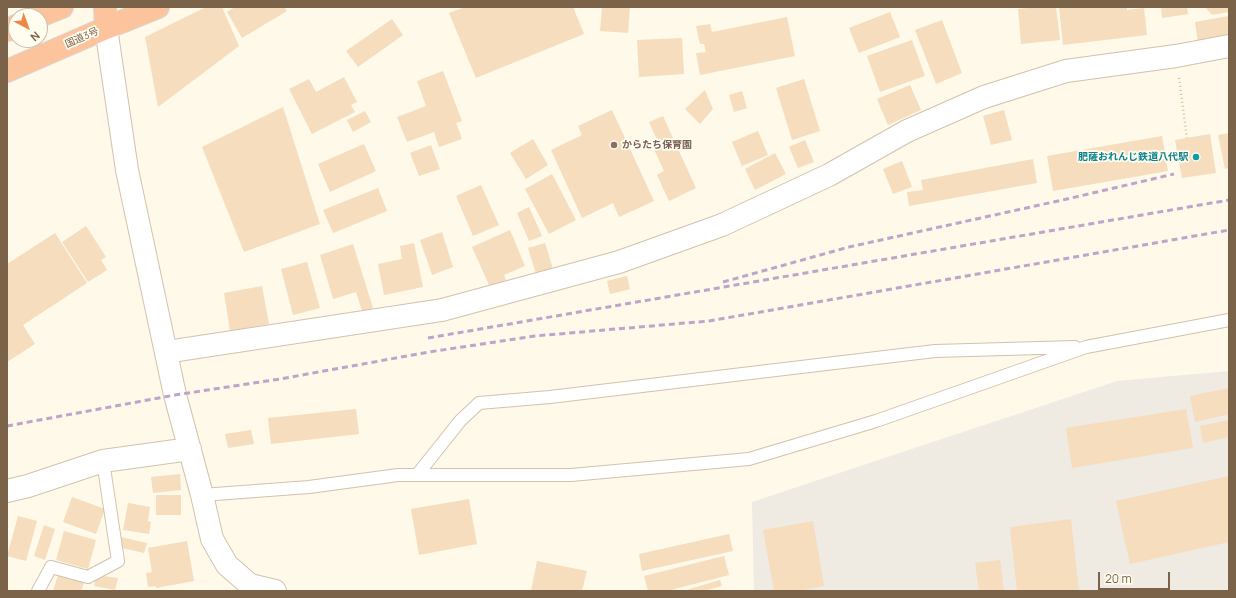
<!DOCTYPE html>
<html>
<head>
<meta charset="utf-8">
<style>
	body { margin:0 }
	#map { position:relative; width:1236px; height:598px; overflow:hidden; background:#fef9e9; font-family:Manrope,sans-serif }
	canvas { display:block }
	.frame { position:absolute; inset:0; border:8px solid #7b634a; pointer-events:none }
	.north { position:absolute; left:8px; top:8px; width:40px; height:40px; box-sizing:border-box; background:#fffcf0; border:1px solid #cabfae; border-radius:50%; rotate:139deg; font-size:11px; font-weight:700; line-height:16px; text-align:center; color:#7b634a }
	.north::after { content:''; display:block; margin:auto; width:14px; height:18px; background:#ee8747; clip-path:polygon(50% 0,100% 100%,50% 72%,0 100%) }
	.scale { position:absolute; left:1098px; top:572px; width:72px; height:18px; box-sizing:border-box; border:2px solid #7b634a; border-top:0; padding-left:5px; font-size:12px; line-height:14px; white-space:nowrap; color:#7b634a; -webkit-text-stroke:3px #fffcf0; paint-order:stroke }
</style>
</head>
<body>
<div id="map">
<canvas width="1236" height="598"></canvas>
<div class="frame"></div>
<div class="north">N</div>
<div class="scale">20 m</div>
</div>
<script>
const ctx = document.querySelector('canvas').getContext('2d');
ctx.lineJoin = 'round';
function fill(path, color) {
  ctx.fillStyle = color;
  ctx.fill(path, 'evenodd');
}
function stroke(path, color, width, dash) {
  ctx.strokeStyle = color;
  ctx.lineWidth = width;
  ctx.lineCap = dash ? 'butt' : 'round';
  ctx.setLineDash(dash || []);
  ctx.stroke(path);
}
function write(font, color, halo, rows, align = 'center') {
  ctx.font = font + ' Manrope,"Noto Sans JP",sans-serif';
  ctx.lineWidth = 3.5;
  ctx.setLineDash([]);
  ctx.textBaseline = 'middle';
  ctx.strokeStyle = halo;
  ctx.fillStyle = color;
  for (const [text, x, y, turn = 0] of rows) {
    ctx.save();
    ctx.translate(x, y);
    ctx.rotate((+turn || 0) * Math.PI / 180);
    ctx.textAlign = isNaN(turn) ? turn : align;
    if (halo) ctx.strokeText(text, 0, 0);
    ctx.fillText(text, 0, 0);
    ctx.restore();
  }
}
fill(new Path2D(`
	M 1229,371 L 1229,591 L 754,591 L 752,502 L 1117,381 Z`), '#efeae2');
fill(new Path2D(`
	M 206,7 L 222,7 L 239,46 L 158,107 L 145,37 Z
	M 235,7 L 284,7 L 287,11 L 242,38 L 227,12 Z
	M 465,7 L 573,7 L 584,34 L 476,78 L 449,13 Z
	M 602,7 L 630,7 L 628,33 L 600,31 Z
	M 1038,7 L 1056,7 L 1060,40 L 1021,44 L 1018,9 Z
	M 1059,7 L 1127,7 L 1127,10 L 1144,8 L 1147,35 L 1063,45 Z
	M 1169,7 L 1187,7 L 1188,14 L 1162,18 L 1161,8 Z
	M 1205,7 L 1229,7 L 1229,12 L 1212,15 Z
	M 890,12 L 900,37 L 859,53 L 849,28 Z
	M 1229,16 L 1229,37 L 1198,43 L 1195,22 Z
	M 787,17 L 795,56 L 700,75 L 696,53 L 706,52 L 704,44 L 700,44 L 696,26 L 710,24 L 712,32 Z
	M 392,19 L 403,35 L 358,67 L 346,51 Z
	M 942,20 L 962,73 L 936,84 L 915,30 Z
	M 682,38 L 684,74 L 639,77 L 637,40 Z
	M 912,40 L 925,76 L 880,92 L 867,56 Z
	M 443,71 L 462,121 L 456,123 L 462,139 L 439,147 L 434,132 L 407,142 L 397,117 L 426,106 L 417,81 Z
	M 344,77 L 357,102 L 351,105 L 355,112 L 312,134 L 289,89 L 309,79 L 316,92 Z
	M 804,79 L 820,131 L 792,140 L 776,88 Z
	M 910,85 L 921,110 L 888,125 L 877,99 Z
	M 705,90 L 713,109 L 700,124 L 685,109 Z
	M 742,91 L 747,108 L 734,112 L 729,95 Z
	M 283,107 L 320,224 L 244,252 L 202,147 Z
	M 612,110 L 654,201 L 619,217 L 613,203 L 582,218 L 551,150 L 582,135 L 578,126 Z
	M 1004,110 L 1012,140 L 991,145 L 983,116 Z
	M 365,111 L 371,122 L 353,132 L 347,120 Z
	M 663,116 L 696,188 L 669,201 L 657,175 L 664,171 L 651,143 L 657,140 L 649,122 Z
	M 758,131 L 768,155 L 742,166 L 732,142 Z
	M 1229,133 L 1229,168 L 1225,169 L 1218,135 Z
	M 1210,134 L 1216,173 L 1182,178 L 1175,140 Z
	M 1162,136 L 1168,171 L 1053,191 L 1047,156 Z
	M 533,139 L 548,165 L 526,179 L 510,153 Z
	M 805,140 L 814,162 L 798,168 L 789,147 Z
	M 364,144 L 376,171 L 330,192 L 318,164 Z
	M 431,145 L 440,169 L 419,176 L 410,153 Z
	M 775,153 L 786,174 L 755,190 L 745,169 Z
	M 1033,159 L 1037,183 L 909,206 L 907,192 L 923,190 L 921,180 Z
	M 902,161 L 912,187 L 893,194 L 883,169 Z
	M 552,174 L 576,220 L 549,234 L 525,189 Z
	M 481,185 L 499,225 L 473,236 L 456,196 Z
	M 378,188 L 387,211 L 333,233 L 323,210 Z
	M 529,207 L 542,236 L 529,241 L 517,213 Z
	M 86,226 L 106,257 L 101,260 L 107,270 L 88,282 L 62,242 Z
	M 510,230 L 525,266 L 504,275 L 506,280 L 490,287 L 472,247 Z
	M 442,232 L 453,267 L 432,275 L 420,240 Z
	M 55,233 L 87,283 L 23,325 L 35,344 L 7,362 L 7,264 Z
	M 414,243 L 423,287 L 384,295 L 378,264 L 402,259 L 400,246 Z
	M 545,243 L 553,269 L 536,274 L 528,248 Z
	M 353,244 L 373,308 L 362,311 L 356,292 L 333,299 L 320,255 Z
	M 307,262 L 320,308 L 293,315 L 281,269 Z
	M 627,276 L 630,289 L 610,294 L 607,281 Z
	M 262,286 L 269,324 L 230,331 L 224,293 Z
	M 1229,388 L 1229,414 L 1195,422 L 1190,396 Z
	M 356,409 L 359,434 L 271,444 L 268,418 Z
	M 1186,409 L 1193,448 L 1072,468 L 1066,428 Z
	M 1229,420 L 1229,437 L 1203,443 L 1200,426 Z
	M 251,430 L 254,444 L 228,448 L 225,434 Z
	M 180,474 L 181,490 L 153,493 L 151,477 Z
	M 1229,476 L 1229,542 L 1130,564 L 1116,501 Z
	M 156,495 L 181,495 L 181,515 L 156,515 Z
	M 72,497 L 105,509 L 96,534 L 63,522 Z
	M 469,499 L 477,544 L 419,555 L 411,509 Z
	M 128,503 L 150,507 L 148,521 L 151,522 L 149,534 L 123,530 Z
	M 18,516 L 37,521 L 26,561 L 7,556 Z
	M 1071,519 L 1079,591 L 1017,591 L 1010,527 Z
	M 813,521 L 824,586 L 798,591 L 774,591 L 763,530 Z
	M 44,525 L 55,529 L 45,560 L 34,556 Z
	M 64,531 L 96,540 L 88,569 L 56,560 Z
	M 729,534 L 733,551 L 642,571 L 639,554 Z
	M 121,537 L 147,543 L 144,553 L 118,547 Z
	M 187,541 L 194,581 L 156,588 L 156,586 L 148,587 L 146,573 L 152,572 L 148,548 Z
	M 724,556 L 729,575 L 667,591 L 648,591 L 644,576 Z
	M 1000,560 L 1004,591 L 979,591 L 975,563 Z
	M 537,561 L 587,571 L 582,591 L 531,591 Z
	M 58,575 L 84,583 L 81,591 L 53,591 Z
	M 96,575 L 118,578 L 115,590 L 94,586 Z
	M 720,580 L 722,586 L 704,591 L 683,591 Z`), '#f5ddbe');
const lane = new Path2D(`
	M 417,475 L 460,421 L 479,403 L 550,397 L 935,351 L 1075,347
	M 202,495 L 309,487 L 398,475 L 571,475 L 749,459 L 876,421 L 1086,347 L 1229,320
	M 38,591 L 51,567 L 88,577 L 118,561 L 103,461`);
const street = new Path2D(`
	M 106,28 L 127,170 L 175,395 L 202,495 L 212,539 L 227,565 L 250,585 L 275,591
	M 166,352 L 442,310 L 619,262 L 722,225 L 829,175 L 907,131 L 984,97 L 1066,71 L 1176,56 L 1229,46
	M 7,491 L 28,486 L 103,461 L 190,449`);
const highway = new Path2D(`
	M 105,7 L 106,28
	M 40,16 L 62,7
	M 7,30 L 16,26
	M 7,71 L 106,28 L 158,7`);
stroke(lane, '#d2c2ad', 14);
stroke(street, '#d2c2ad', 24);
stroke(highway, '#ddd6d0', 24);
stroke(new Path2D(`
	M 1179,78 L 1187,138`), '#dbc0a0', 2.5, [1, 3]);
stroke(lane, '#fff', 12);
stroke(street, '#fff', 22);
stroke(highway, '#fbc49c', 22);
stroke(new Path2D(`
	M 723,282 L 849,247 L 1067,199 L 1174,174
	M 428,338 L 1229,200
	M 7,426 L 175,395 L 280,379 L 429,352 L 535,336 L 709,321 L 1229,230`), '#bea5ca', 3, [6, 4]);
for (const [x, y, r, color] of [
	[614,145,4,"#8d6e63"],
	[1196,157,4,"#0f9aa8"]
]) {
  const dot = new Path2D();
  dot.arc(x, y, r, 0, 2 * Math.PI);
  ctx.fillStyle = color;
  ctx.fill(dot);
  stroke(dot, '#fffcf0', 1.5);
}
write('10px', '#7b634a', '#fffcf0', [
	["国道3号",82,38,-24]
]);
write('bold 10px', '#785e54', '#fffcf0', [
	["からたち保育園",622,145]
], 'left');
write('bold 10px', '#0d838f', '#fffcf0', [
	["肥薩おれんじ鉄道八代駅",1188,157]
], 'right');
</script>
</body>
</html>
